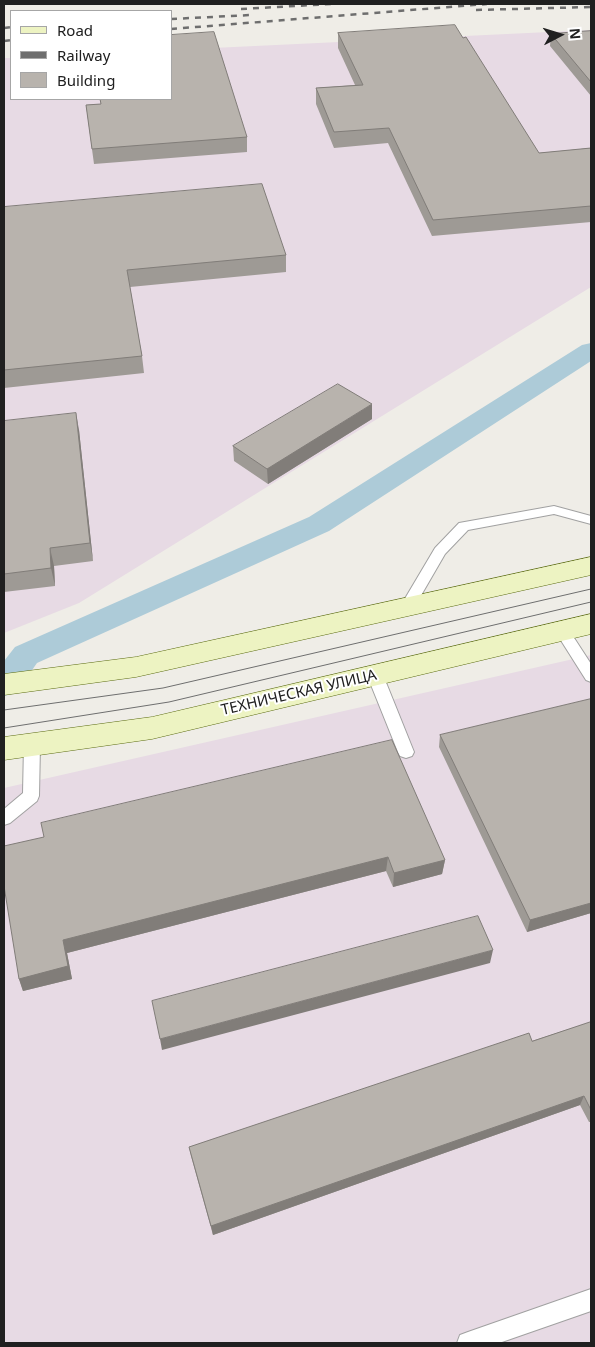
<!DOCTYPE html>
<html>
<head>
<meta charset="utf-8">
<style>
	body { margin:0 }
	#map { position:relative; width:595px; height:1347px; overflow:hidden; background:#efede7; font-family:"Noto Sans",sans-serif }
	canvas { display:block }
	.frame { position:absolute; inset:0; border:5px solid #202020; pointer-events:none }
	.legend { position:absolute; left:10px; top:10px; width:162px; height:90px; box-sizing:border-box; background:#fff; border:1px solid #a6a6a6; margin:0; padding:6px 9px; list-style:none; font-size:15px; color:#202020 }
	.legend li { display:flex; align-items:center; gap:10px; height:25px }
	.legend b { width:25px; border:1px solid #a6a6a6 }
	.north { position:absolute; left:535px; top:10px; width:50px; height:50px; -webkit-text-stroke:4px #fff; paint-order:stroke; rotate:85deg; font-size:14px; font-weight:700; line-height:20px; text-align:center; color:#202020 }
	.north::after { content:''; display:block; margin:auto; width:18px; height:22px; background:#202020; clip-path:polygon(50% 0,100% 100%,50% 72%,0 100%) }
</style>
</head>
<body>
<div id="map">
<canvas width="595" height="1347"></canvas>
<div class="frame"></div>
<ul class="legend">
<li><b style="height:6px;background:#edf3c2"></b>Road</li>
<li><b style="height:6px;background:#6e6e6e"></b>Railway</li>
<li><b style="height:14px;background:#b8b3ad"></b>Building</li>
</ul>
<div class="north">N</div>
</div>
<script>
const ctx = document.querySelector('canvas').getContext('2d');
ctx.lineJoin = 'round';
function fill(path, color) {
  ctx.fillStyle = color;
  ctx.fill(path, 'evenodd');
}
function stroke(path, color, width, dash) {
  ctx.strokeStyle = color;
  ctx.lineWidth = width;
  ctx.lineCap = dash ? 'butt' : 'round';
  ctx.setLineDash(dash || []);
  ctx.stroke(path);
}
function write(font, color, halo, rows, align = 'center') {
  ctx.font = font + ' "Noto Sans",sans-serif';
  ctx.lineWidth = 4;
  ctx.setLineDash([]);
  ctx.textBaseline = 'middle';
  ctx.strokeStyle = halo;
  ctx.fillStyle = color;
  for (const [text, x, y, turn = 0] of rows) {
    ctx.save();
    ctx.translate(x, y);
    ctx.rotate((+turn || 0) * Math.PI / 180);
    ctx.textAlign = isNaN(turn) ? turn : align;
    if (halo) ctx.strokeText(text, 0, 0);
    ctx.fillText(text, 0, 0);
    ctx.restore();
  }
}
fill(new Path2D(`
	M 591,30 L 591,287 L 79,603 L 4,633 L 4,58 L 11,58 L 11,99 L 171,99 L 171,50 Z
	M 591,655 L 591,1343 L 4,1343 L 4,788 Z`), '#e7dae4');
fill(new Path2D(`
	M 591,343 L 591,361 L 329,531 L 37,663 L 16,693 L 4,696 L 4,661 L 15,647 L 309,517 L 582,345 Z`), '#adcbd8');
const service = new Path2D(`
	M 554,506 L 591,516 L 591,524 L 554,514 L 468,530 L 445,554 L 412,611 L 402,611 L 400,607 L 435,548 L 459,523 Z
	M 562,626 L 567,627 L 591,664 L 591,682 L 586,680 L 555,631 L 557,627 Z
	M 375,669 L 380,671 L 383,675 L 414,752 L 412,756 L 406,758 L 400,756 L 398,752 L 367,675 L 370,671 Z
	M 32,739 L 38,741 L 40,745 L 39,796 L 37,801 L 10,823 L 4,825 L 4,809 L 23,793 L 24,745 L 26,741 Z
	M 591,1289 L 591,1311 L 499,1343 L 457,1343 L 460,1335 L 468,1332 Z`);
const secondary = new Path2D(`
	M 591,557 L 591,575 L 136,677 L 4,695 L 4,674 L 136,657 Z
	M 591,614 L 591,634 L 152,739 L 4,760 L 4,737 L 152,717 Z`);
stroke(service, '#a1a1a1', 2);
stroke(secondary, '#5c6c12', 1);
fill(service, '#fff');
fill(secondary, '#edf3c2');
stroke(new Path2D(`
	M 4,710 L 163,688 L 591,589
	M 4,728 L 169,702 L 591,602`), '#6e6e6e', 1);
stroke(new Path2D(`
	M 241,9 L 331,4
	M 476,10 L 591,7
	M 171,19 L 251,15
	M 4,28 L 11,27
	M 171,29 L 487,4
	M 4,41 L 11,40`), '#6e6e6e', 2.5, [6, 6]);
fill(new Path2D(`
	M 591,31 L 591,96 L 550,46 L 551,34 Z
	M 338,33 L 539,153 L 591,148 L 591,222 L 432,236 L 388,143 L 334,148 L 316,104 L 316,88 L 355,85 L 338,48 Z
	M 100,99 L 171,99 L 247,137 L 247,152 L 94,164 L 86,105 L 101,104 Z
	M 4,207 L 286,255 L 286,272 L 130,287 L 142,356 L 144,373 L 4,388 Z
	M 372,419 L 268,484 L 234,461 L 233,446 Z
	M 4,421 L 79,430 L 93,561 L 54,566 L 55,586 L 4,592 Z
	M 591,699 L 591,913 L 527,932 L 439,747 L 440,735 Z
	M 44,837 L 445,860 L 442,874 L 393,887 L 386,871 L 67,953 L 72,979 L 23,991 L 19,979 Z
	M 591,1022 L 591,1122 L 589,1122 L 580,1105 L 213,1235 L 191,1156 L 189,1147 L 532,1041 Z`), '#9e9a95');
fill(new Path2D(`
	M 372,404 L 372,419 L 268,484 L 267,469 Z
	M 76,413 L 79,430 L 93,561 L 90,543 Z
	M 50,548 L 54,566 L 55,586 L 51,568 Z
	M 388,857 L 386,871 L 67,953 L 72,979 L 23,991 L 19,979 L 63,940 Z
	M 445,860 L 442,874 L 393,887 L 394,873 Z
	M 591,903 L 591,913 L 527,932 L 530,920 Z
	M 493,950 L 490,963 L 162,1050 L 160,1039 Z
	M 584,1096 L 580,1105 L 213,1235 L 211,1226 Z`), '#817d79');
const building = new Path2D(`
	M 455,25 L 463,38 L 466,37 L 539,153 L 591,148 L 591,206 L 433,220 L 389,128 L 334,132 L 316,88 L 363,85 L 338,33 Z
	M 591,31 L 591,82 L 551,34 Z
	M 214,32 L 247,137 L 92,149 L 86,105 L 101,104 L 100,99 L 171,99 L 171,35 Z
	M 262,184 L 286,255 L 127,270 L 142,356 L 4,370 L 4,207 Z
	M 338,384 L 372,404 L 267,469 L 233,446 Z
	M 76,413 L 90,543 L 50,548 L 51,568 L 4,574 L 4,421 Z
	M 591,699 L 591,903 L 530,920 L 440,735 Z
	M 392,740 L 445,860 L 394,873 L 388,857 L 63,940 L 68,966 L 19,979 L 4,886 L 4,846 L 44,837 L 41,823 Z
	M 478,916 L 493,950 L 160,1039 L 152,1001 Z
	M 591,1022 L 591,1110 L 584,1096 L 211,1226 L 189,1147 L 529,1033 L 532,1041 Z`);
fill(building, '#b8b3ad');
stroke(building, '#817d79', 1);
write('15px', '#202020', '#fff', [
	["ТЕХНИЧЕСКАЯ УЛИЦА",299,693,-13]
]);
</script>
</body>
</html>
